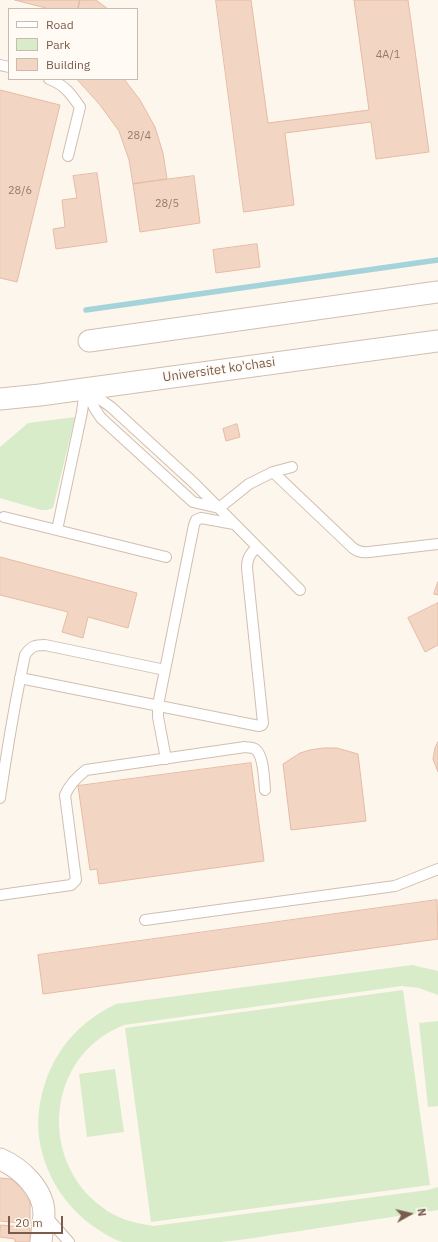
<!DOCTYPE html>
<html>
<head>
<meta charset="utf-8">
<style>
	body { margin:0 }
	#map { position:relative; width:438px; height:1242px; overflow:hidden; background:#fdf6ec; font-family:"IBM Plex Sans",sans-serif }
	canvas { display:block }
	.legend { position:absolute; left:8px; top:8px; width:130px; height:72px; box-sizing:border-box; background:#fffaf3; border:1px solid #cabbb1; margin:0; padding:5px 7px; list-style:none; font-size:12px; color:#7a5c4d }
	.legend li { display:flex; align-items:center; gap:8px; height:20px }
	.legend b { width:20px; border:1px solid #cabbb1 }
	.north { position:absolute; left:390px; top:1194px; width:40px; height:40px; -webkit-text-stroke:3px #fffaf3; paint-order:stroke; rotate:82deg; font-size:11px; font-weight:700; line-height:16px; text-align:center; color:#7a5c4d }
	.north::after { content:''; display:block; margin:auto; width:14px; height:18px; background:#7a5c4d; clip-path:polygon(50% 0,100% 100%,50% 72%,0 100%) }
	.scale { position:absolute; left:8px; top:1216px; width:55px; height:18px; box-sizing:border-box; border:2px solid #7a5c4d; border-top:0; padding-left:5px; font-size:12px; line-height:14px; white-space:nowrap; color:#7a5c4d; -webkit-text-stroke:3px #fffaf3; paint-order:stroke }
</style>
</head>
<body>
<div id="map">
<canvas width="438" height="1242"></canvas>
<ul class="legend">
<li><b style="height:5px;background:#fff"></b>Road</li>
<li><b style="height:11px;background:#d8ecc9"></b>Park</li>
<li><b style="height:11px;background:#f3d5c3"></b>Building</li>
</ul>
<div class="north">N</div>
<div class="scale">20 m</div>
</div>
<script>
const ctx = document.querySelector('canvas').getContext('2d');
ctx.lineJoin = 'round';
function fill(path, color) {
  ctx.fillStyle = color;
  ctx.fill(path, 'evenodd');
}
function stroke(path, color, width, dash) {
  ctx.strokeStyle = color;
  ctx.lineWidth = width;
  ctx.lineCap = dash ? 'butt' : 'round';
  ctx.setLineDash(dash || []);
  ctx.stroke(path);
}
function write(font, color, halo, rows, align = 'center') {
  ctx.font = font + ' "IBM Plex Sans",sans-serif';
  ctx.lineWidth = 3;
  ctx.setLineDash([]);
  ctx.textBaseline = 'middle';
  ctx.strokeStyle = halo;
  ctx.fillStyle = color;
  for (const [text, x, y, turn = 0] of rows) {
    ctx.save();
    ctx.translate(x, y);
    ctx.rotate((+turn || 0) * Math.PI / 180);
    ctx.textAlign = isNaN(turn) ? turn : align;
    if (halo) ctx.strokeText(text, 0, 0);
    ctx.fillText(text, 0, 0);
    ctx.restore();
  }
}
fill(new Path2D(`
	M 75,417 L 53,508 L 47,510 L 41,510 L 0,498 L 0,447 L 28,423 Z
	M 412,965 L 438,971 L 438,995 L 419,988 L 402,986 L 124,1025 C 47,1055 37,1159 102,1207 C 117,1219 134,1223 153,1226 L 428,1190 L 438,1187 L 438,1210 C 390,1217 341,1225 293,1232 C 269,1235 245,1240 221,1242 C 205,1242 188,1242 171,1242 C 156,1242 139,1242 124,1242 C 116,1241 106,1235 99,1230 C 60,1206 33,1157 39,1110 C 46,1061 71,1026 116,1004 Z
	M 403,990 L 430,1185 L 151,1222 L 125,1028 Z
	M 438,1021 L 438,1106 L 428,1107 L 419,1023 Z
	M 115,1069 L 124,1132 L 87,1137 L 79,1074 Z`), '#d8ecc9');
stroke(new Path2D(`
	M 86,310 L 438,260`), '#a5d3da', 5.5);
const building = new Path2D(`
	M 15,0 L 80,0 L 78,9 L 50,9 Z
	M 80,0 L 96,0 L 108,9 L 78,9 Z
	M 216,0 L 251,0 L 268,123 L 369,110 L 354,0 L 408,0 L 429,152 L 376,159 L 371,122 L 285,133 L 294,205 L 244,212 Z
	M 77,79 L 124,79 L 140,100 L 155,127 L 163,153 L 167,179 L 133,184 L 129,160 L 119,131 L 100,105 Z
	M 0,90 L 60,105 L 17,282 L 0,278 Z
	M 97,173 L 107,242 L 56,249 L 53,229 L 65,227 L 62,200 L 77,198 L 73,176 Z
	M 194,176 L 200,223 L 140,232 L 133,184 Z
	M 257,244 L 260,267 L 216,273 L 213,250 Z
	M 237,424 L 240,437 L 226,441 L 223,429 Z
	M 0,557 L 137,593 L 128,628 L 88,617 L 83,638 L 62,632 L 68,612 L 0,595 Z
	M 438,582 L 438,595 L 434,594 Z
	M 438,603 L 438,645 L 425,652 L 408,618 Z
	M 438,742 L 438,772 L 433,759 L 435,748 Z
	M 324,748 L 337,748 L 358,754 L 366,821 L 291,830 L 283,764 L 300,753 L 310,750 Z
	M 251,763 L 264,861 L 99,884 L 97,869 L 90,870 L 78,786 Z
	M 437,900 L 438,939 L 43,994 L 38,955 Z
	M 0,1178 L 11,1179 L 25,1191 L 30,1202 L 30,1224 L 0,1221 Z
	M 1,1225 L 30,1228 L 30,1242 L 15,1242 L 15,1239 L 0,1237 Z`);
fill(building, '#f3d5c3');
stroke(building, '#e6bba3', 1);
const lane = new Path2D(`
	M 0,65 L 9,67
	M 49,79 C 65,85 71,94 80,107 L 68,156
	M 85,389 L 95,409 L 101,418 L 193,502 L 219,508 L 249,484 L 273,472 L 292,467
	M 87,390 L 111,407 L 195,484 L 300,590
	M 273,472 L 353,548 C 358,552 362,553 369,552 L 438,544
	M 4,517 L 166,557
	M 57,530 L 82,412 L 85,389
	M 20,678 L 259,726 L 262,725 L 263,723 L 247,568 C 247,558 250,554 257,547
	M 166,759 L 158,717 L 158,705 L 194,525 L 196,520 L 201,518 L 234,524
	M 0,798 C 7,750 15,702 25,655 C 31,646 35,645 45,645 L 165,670
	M 0,895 L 71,885 L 76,880 L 65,795 C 69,786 78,776 86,770 L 245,747 C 249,748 252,747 255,749 C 264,755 264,780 265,790
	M 145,920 L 395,886 L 438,869
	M 45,1215 L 69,1242`);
const street = new Path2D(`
	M 89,341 L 438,292
	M 0,399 L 40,395 L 438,341
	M 0,1159 C 21,1168 44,1190 44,1214 C 43,1223 42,1233 41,1242`);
stroke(lane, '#d1beb0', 12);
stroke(street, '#d1beb0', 23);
stroke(lane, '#fff', 10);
stroke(street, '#fff', 21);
write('11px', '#987a6a', null, [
	["4A/1",388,55],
	["28/4",139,136],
	["28/6",20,191],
	["28/5",167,204]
]);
write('13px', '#7a5c4d', '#fffaf3', [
	["Universitet ko'chasi",219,370,-8]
]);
</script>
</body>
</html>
